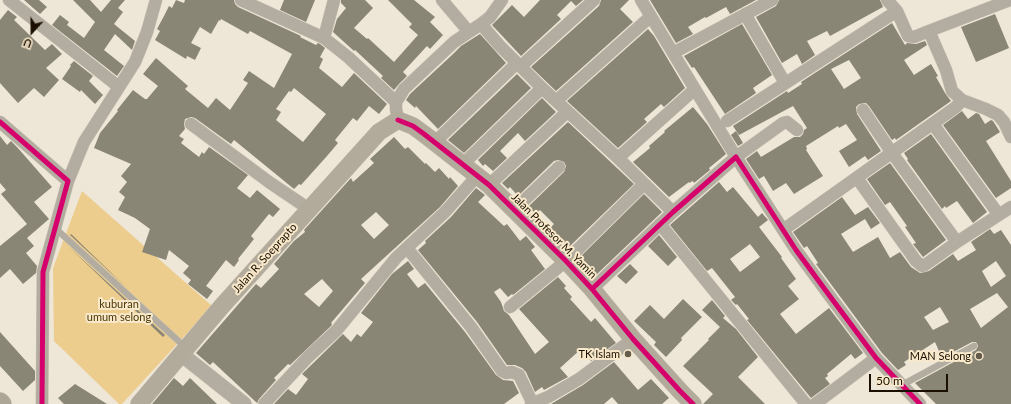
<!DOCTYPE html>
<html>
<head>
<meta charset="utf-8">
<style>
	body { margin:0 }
	#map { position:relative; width:1011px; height:404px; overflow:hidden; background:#eee6d6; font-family:Lato,sans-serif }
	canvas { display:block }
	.north { position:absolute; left:12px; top:12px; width:40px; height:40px; -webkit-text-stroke:3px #f9e9cb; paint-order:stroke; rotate:201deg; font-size:11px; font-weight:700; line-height:16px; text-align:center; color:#1b1000 }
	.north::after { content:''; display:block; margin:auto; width:14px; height:18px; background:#1b1000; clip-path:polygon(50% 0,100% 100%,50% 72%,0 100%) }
	.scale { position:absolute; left:869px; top:374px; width:79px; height:18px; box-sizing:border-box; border:2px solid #1b1000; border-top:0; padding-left:5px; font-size:12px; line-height:14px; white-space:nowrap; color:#1b1000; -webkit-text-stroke:3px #f9e9cb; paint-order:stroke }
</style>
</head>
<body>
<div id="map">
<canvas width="1011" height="404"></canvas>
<div class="north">U</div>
<div class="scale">50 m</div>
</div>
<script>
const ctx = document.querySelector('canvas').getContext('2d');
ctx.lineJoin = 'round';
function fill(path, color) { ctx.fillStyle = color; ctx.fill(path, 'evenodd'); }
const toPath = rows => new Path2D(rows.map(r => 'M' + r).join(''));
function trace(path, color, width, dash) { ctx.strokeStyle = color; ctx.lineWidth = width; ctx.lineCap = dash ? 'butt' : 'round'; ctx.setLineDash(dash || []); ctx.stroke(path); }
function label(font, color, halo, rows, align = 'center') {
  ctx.font = font + ' Lato,sans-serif'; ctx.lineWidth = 4; ctx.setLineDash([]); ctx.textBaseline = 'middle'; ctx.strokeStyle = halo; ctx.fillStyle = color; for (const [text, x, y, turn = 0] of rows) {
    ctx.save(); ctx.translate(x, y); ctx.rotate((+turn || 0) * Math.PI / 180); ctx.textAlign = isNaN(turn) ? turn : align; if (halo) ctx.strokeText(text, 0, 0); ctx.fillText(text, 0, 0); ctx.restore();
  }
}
fill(toPath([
	[82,191,212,306,122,404,119,404,54,341,53,268]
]), '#eccd8d');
fill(toPath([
	[24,0,39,0,47,7,40,14],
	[73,0,90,0,101,12,111,0,125,0,118,8,123,12,114,24,135,41,132,50,115,34,104,50,124,66,117,76,52,25,60,15,69,22,67,25,84,38,95,22],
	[176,0,184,3,185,0,234,0,235,4,238,7,301,36,300,37,316,45,318,43,320,44,325,48,320,57,323,59,319,68,342,87,354,73,387,104,379,114,369,106,357,121,353,118,335,140,338,143,327,156,301,185,299,184,294,189,234,140,231,144,195,118,191,117,185,119,184,124,185,129,179,136,184,139,181,143,199,157,202,152,204,154,209,147,248,175,237,188,250,198,257,190,280,209,273,217,269,214,251,236,254,239,238,259,239,260,234,267,226,260,206,286,213,291,207,299,188,284,191,280,183,273,189,266,169,250,166,260,142,252,150,229,135,218,118,210,125,197,119,192,127,182,121,176,131,164,94,148,100,133,118,111,117,110,133,90,145,99,147,99,158,86,143,74,156,58,188,86,185,89,208,108,216,98,230,110,248,83,243,80,249,71,274,88,292,54,250,31,248,34,221,19,220,21,219,20,211,34,200,27,191,43,201,48,195,60,187,56,186,59,155,40,160,31,157,29,164,16,169,6,172,8],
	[294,88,326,114,303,142,276,120,281,112,276,109,289,91,291,92],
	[284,0,315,0,306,22,280,10],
	[341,0,365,0,373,8,354,28,367,39,368,38,394,62,418,35,409,27,412,24,388,0,414,0,435,17,430,22,443,35,430,49,427,46,403,72,407,76,399,84,394,90,381,78,383,76,355,50,354,51,333,32,337,19,346,8,341,3],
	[540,0,583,0,576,6,571,1,557,15,561,19,521,56,492,25,512,5,524,17],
	[601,0,629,0,620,9,633,22,556,91,531,67,599,6],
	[650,0,756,0,730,14,726,7,706,18,705,17,688,27,693,34,676,43],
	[779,0,880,0,883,7,830,36,827,31,807,41,815,55,802,64,797,54,782,63,756,17,776,6],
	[8,10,17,17,14,20,45,50,52,44,62,54,46,68,59,80,44,97,34,88,18,103,0,83,0,20],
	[995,14,1009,48,976,62,961,27],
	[892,23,905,45,907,43,916,44,925,41,927,45,904,60,914,75,931,64,938,76,936,77,945,93,951,101,896,140,895,138,892,140,869,106,866,103,859,104,856,107,857,114,881,151,868,160,865,156,849,167,839,151,857,140,846,124,839,128,838,126,806,146,807,149,806,150,823,176,794,194,786,183,773,191,764,176,759,179,746,159,757,151,761,157,794,137,800,137,803,134,804,130,807,128,793,106,739,135,733,126,787,91,788,93,802,84,801,82],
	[849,60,861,78,844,89,831,69],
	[742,24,772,75,753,88,756,93,725,114,694,67,692,68,684,56],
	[648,29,654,36,685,88,664,107,661,104,644,119,647,122,618,148,567,101],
	[480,34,506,63,438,129,416,106,415,108,406,100,410,94,452,55,461,46],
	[74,61,93,76,89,81,103,95,95,104,81,90,80,92,62,79,71,66,70,65],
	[517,74,531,88,464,153,448,140],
	[542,98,556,112,525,141,518,133,500,151,507,158,493,171,485,164,483,166,478,160],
	[693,107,707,124,726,154,709,168,710,170,694,183,693,181,689,183,689,182,669,197,633,162,650,148,649,146,665,132,664,131],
	[962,111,968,119,976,113,979,114,985,124,991,120,993,121,1000,132,986,141,1011,181,1011,188,996,198,943,125],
	[568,122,634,184,569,247,548,230,554,224,540,210,536,214,528,207,564,172,566,166,564,162,558,160,554,161,518,196,510,187,508,189,502,183],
	[736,131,743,143,738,146,731,135],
	[931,134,987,212,973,223,957,201,946,208,945,206,942,209,907,160,908,159,904,153],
	[0,136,7,145,11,141,17,147,52,187,34,202,49,219,27,238,34,246,26,253,37,266,36,273,23,284,10,269,0,278,0,246,27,224,1,194,6,190,0,183],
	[394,137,405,149,408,147,425,164,426,163,435,172,439,168,449,179,450,177,458,186,440,207,361,279,365,283,331,323,332,324,331,326,290,365,288,364,274,378,276,380,259,399,257,403,213,362,210,365,196,353,256,284,261,288,279,269,274,264,294,241,305,232,304,230,351,178,353,182,374,163,370,159],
	[376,212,389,225,374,239,361,225],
	[322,279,333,291,319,307,304,294],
	[890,163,946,240,923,257,913,244,916,243,905,227,907,226,890,202,885,205,867,179],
	[719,182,727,192,733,187,758,217,762,213,768,220,759,227,782,257,781,258,796,279,788,286,799,299,780,314,796,334,829,308,863,353,855,359,851,354,827,374,828,376,825,378,830,384,811,398,747,320,749,319,737,304,736,305,731,300,735,297,712,268,707,271,670,225],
	[750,244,760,257,740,272,730,259],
	[476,188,485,195,478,202,504,226,507,224,520,241,526,236,535,247,531,250,545,269,513,295,512,294,508,297,500,288,494,292,501,302,504,311,509,315,535,354,549,342,519,309,558,277,566,286,564,288,572,297,570,299,591,322,595,318,616,343,591,361,581,349,560,368,568,377,544,390,542,387,535,392,526,372,522,368,515,365,507,365,477,322,418,250,426,243,425,241,451,217],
	[644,194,662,212,596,275,578,259],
	[842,197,855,215,868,207,880,223,871,229,865,219,841,234,853,252,878,237,890,258,900,252,911,267,920,273,929,271,953,254,958,261,976,250,971,242,990,229,994,234,1001,230,1011,245,1011,404,936,404,915,383,976,350,978,346,976,342,972,342,942,358,935,342,904,362,906,365,898,370,882,353,816,264,818,263,807,246,804,248,793,232],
	[996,261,1006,276,991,287,982,271],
	[997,293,1008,307,981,328,970,309],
	[940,307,949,322,933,330,924,317],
	[71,234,127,288,70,235],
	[659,235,677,257,668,266,648,246],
	[68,246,165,335,163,337],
	[408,261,414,269,407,274,418,288,425,283,465,332,496,375,503,380,513,381,519,393,504,404,274,404,288,389,296,395,308,379,302,374,343,334,351,342,357,334,361,337,373,322,361,313,392,274],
	[630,264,638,272,626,284,617,276],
	[683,299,702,317,681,338,682,340,666,357,654,345,656,342,634,321,650,305,664,319],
	[712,300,725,316,723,318,736,329,758,357,738,377,765,404,703,404,713,394,683,366,709,340,708,339,720,327,702,310],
	[0,332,35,371,35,380,23,391,0,366],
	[614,362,638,390,651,379,669,398,662,404,618,404,612,397,604,404,551,404,583,385],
	[174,378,183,386,190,378,217,404,152,404],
	[75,384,107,404,64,404,58,398]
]), '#8a8676');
const service = toPath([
	[55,228,185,347],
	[902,385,974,346]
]);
const minor = toPath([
	[9,0,119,87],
	[241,0,324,38,348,57,396,102],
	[442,0,469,32],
	[641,0,736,157,783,123,787,122,797,130],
	[887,0,897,11,908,36,914,37,929,31,946,70,952,91,962,100,986,109,998,115,1004,122,1011,137],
	[745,14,785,83],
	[481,24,499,45,542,88,618,158,673,212],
	[929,31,1010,0],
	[324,38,334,0],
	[673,53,772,0],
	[521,66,594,0],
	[556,101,650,17],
	[863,110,892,153,957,242],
	[398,120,396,109,396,102,404,89,454,42,481,24,490,17,502,0],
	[727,121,897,11],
	[0,122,68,181,43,272,42,404],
	[191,124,269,182,309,209],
	[933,124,999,215],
	[435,142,517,63],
	[618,158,695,89],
	[463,164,542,88],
	[857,178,916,261,922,266,925,265,957,242,1011,207],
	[68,181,84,142,135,62,147,32,156,0],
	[489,185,567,112],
	[514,210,559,167],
	[660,224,806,404],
	[783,230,956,107,962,100],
	[407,248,471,327,502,371,506,373,512,372,519,375,533,404],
	[592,289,673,212,736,157,796,250,829,295,876,358,920,404],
	[510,307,566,261,644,184],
	[264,404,308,357,336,331,396,258,445,212,477,176],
	[531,404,548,397,579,379,633,339],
	[815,404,876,358]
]);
const tertiary = toPath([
	[181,354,244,404]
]);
const secondary = toPath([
	[139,404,222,306,379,132,398,120,413,126,424,134,489,185,566,261,592,289,633,339,680,391,693,404]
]);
const primary = toPath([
	[0,402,2,404]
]);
trace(service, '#cbc3b5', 7);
trace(minor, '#cbc3b5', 13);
trace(tertiary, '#cbc3b5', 16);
trace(secondary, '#cbc3b5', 18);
trace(primary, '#cbc3b5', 20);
trace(service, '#b2ada0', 6);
trace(minor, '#b2ada0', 12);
trace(tertiary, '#b2ada0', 15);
trace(secondary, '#b2ab9c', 17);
trace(primary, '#ada595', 19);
trace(toPath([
	[398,120,413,126,424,134,489,185,566,261,592,289,633,339,680,391,693,404],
	[0,122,68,181,43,272,42,404],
	[592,289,673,212,736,157,796,250,829,295,876,358,920,404]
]), '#d6006c', 5);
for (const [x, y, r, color] of [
	[628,354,4,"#655b4b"],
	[979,356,4,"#655b4b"]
]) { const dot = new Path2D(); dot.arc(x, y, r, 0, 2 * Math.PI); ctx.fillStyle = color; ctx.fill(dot); trace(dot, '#f9e9cb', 1.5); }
label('11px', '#1b1000', '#f9e9cb', [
	["Jalan Profesor M. Yamin",554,236,45],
	["Jalan R. Soeprapto",265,258,-48]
]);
label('11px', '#4a3605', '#f9e9cb', [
	["kuburan",119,304],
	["umum selong",119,317]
]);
label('11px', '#1b1000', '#f9e9cb', [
	["TK Islam",620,354],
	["MAN Selong",971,356]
], 'right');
</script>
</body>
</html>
